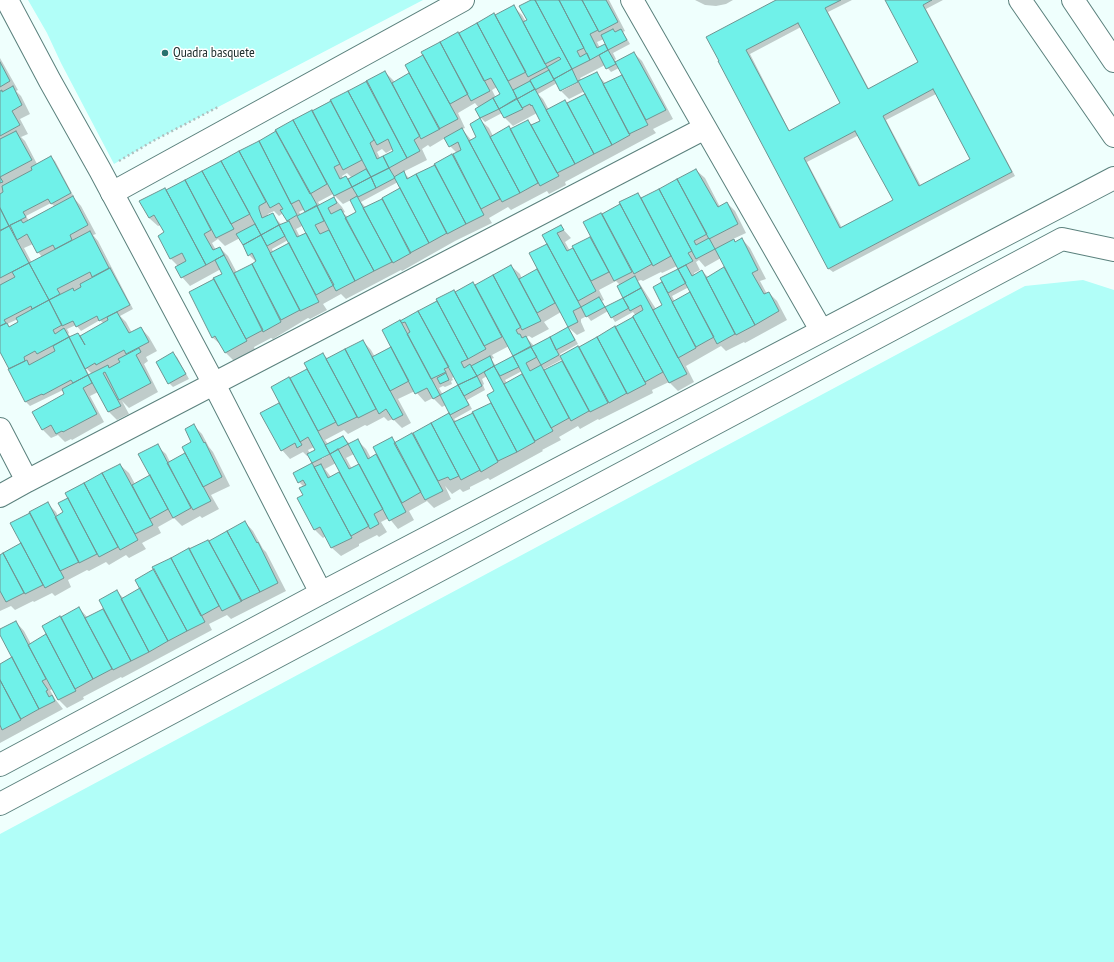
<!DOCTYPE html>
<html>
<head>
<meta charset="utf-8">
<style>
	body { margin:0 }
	canvas { display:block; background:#effffd }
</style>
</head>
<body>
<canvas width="1114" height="962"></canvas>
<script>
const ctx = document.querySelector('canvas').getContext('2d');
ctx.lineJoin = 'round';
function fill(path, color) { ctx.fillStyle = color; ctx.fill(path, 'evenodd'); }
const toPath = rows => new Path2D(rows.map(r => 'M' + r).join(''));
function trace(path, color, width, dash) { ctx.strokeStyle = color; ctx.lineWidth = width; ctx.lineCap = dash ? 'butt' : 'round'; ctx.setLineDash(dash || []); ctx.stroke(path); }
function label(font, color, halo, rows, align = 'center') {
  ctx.font = font + ' "PT Sans Narrow",sans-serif'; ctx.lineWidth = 3; ctx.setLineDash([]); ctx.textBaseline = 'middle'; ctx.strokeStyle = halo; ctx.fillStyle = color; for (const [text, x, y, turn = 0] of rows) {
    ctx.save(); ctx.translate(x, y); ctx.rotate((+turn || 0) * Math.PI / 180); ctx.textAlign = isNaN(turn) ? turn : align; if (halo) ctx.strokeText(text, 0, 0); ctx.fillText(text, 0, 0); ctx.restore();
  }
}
fill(toPath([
	[28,0,423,0,153,141,114,164,61,63,47,33],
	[1083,280,1114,290,1114,962,0,962,0,834,1025,286]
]), '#b1fef8');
fill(toPath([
	[533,0,609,0,625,31,623,32,630,44,613,53,616,59,615,60,616,62,634,53,642,61,673,119,653,129,656,133,565,182,566,185,549,194,547,191,511,210,508,207,489,218,492,223,455,241,402,271,401,270,346,299,341,294,323,304,327,310,310,319,308,318,273,339,271,338,254,347,255,350,234,361,226,353,221,345,212,337,223,274,221,269,190,286,182,277,178,266,170,258,165,233,161,225,158,226,149,218,141,201,167,191,203,172,277,132,276,130,385,72,395,82,411,73,424,56,423,52,494,14,496,16,513,6,522,15,526,22,528,20],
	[604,39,606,44,600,48,597,42],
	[605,65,611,72,619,68,623,75,606,84,596,73,562,91,562,89,581,80,580,78],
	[557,83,561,91,569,99,585,91,586,94,567,104,549,110,543,99,538,94],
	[497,87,501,95,496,98,492,90],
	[475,103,479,108,477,109,481,118,485,122,502,113,505,118,513,126,537,113,541,121,533,126,528,121,510,130,493,136,489,128,480,120,478,138,472,141,462,129,465,128,458,113],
	[445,138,450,146,457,153,410,179,403,172,427,160,422,149,428,145,430,147],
	[382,149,386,153,393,149,395,151,380,158,377,152],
	[347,173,352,178,349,180,346,177,343,179,342,176],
	[398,182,401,188,366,208,361,202],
	[333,194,343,204,351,200,357,212,348,217,343,213,345,212,342,207,334,198,320,205,318,202],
	[305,209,307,212,301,215,299,212],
	[274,211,279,216,283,213,288,222,282,225,272,215,267,217,268,214],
	[304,225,308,233,300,237,296,229],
	[240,238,249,255,256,262,237,273,228,256,220,248,216,250,212,243,218,239,225,246],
	[288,240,290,243,273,252,272,249],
	[695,0,733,0,726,4,716,6,705,5],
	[778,0,852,0,828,12,869,89,920,63,886,0,943,0,926,9,1015,176,833,272,829,269,719,62],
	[801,27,842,104,790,132,750,54],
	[936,94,971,160,921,186,886,120],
	[859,135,894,200,842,228,807,162],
	[0,58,18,90,16,91,21,96,30,114,20,119,28,134,21,137,25,141,37,164,51,157,55,161,74,197,73,197,81,206,96,234,93,235,98,241,133,309,120,316,126,322,132,333,141,328,149,337,157,351,146,357,148,361,144,364,158,392,129,408,122,401,129,414,117,420,109,412,98,392,90,396,104,422,72,440,71,439,65,442,58,435,51,438,43,430,66,394,63,390,30,406,26,402,0,350],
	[51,203,55,207,29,221,26,216],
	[33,244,38,252,42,257,32,263,24,248],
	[18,319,20,323,10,328,8,326,7,324],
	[100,320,104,324,81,336,78,334,71,337,68,334,69,333,67,329,76,325,81,331],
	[86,369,87,369,92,374,89,375],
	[696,170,705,178,720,207,727,203,735,211,746,233,733,239,736,242,742,239,750,248,766,279,760,281,767,294,769,293,777,301,787,320,745,343,744,342,726,351,721,346,686,366,694,382,678,391,669,382,652,390,653,393,599,420,598,419,580,429,578,426,559,437,561,440,542,450,543,451,490,480,488,478,470,487,470,489,463,492,460,489,452,494,445,486,451,499,434,508,427,501,409,511,414,520,398,529,389,518,381,522,387,532,379,537,377,535,359,544,359,546,341,556,332,548,326,536,323,538,315,530,304,495,304,487,299,482,295,473,313,464,308,455,307,456,303,452,290,459,282,450,261,414,281,403,272,387,309,369,323,354,328,359,363,341,371,350,375,357,392,348,383,330,473,283,476,286,511,266,520,274,522,279,538,269,548,244,561,227,571,238,565,242,570,251,574,248,574,247,592,237,584,223,621,204,638,194,643,199],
	[721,258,726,268,708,277,702,271,695,275,694,273,700,270,696,262,699,260,705,267],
	[677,266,681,273,665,287,662,284,663,305,656,309,638,281,641,280,643,281,661,272,662,273],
	[616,281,620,285,625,298,606,308,602,301,604,300,599,290],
	[689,287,692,293,675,302,672,296],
	[608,311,615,322,633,312,636,316,561,357,560,354,578,344,569,328,577,335,585,331,581,322,581,319,587,316,591,321],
	[561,312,569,327,534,346,526,337,529,336,532,338,549,329,544,322],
	[509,346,516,360,496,366,491,359,494,358,492,355],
	[563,359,564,361,546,371,544,369],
	[522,371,524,374,507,383,505,380],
	[455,376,460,386,443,395,439,388,443,386,445,387,452,384,451,381,453,380,452,378],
	[487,376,495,391,492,403,457,422,454,419,472,409,467,400,485,390,483,385,484,384,482,379],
	[415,391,425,402,433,398,442,407,446,405,452,417,449,414,396,443,391,438,378,455,371,458,366,449,357,440,350,444,343,437,328,444,325,440,344,430,348,434,365,425,367,426,384,417,388,421,393,419,402,428,411,423,398,399],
	[314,447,316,451,310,454,308,450],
	[334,452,322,459,322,457],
	[354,454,360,464,352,469,346,458],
	[336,463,340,472,331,477,325,469],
	[173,354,177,357,189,379,173,387,169,383],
	[194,426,202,434,209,447,213,452,230,486,211,495,219,509,202,518,200,516,182,526,174,518,158,527,161,533,142,543,146,549,129,558,126,555,109,565,106,562,89,571,87,570,68,580,71,587,55,596,52,593,34,602,33,601,15,610,11,606,0,611,0,556,23,543,12,523,47,503,56,512,58,516,64,513,69,498,67,493,120,465,129,473,135,484,151,476,157,446,166,454,170,462,187,453,193,443],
	[245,522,253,531,263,549,266,552,286,591,231,619,227,615,209,624,212,630,122,678,121,677,83,697,84,699,67,708,58,699,53,689,50,690,55,699,63,709,0,743,0,665,13,658,0,633,0,630,16,622,24,631,31,644,48,635,43,627,79,608,88,618,105,609,117,591,124,599,141,589,208,541,209,542],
	[83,617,85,617,88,622,87,623]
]), '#0003');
const building = toPath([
	[531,0,535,0,572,69,554,79,547,67,561,59,559,57,545,64,523,22,527,20,519,6,531,0],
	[535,0,559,0,584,48,577,51,580,57,587,53,590,60,572,69,535,0],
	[559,0,582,0,598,30,590,34,597,48,605,44,608,50,590,60,559,0],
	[582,0,606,0,618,22,599,32,582,0],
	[776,0,841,0,825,8,868,89,918,62,885,0,932,0,923,5,1012,172,828,269,718,61,719,61,706,37,776,0],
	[798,23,840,103,789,131,746,50,798,23],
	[933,89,970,159,919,186,883,116,933,89],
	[855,131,893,200,840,228,804,158,855,131],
	[514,5,547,67,528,77,495,15,514,5],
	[494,13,526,72,508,81,477,23,494,13],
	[477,23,517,98,499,109,493,98,500,94,491,78,484,81,459,33,477,23],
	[613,29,615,32,621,29,627,40,608,50,601,35,613,29],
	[458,32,490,91,471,101,440,42,458,32],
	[440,42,468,94,450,104,421,52,440,42],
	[608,50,616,64,606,69,599,55,608,50],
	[634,52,666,110,646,120,615,62,634,52],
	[423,55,458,119,439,129,405,65,423,55],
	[0,62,10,81,0,87,0,62],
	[572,69,578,82,560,91,554,79,572,69],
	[549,70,554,80,535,90,530,80,549,70],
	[385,71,420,136,414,140,420,151,407,158,366,81,385,71],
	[597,72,630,135,612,145,578,81,597,72],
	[409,73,440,129,421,139,392,83,409,73],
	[622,75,648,125,629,134,603,84,622,75],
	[367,81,407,158,389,168,383,156,393,151,388,139,377,145,348,91,367,81],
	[530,81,535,89,517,99,513,90,530,81],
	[13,86,22,105,12,111,20,125,0,136,0,91,2,90,2,92,13,86],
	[535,89,575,164,557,173,531,125,540,121,532,105,531,106,530,104,522,108,517,99,535,89],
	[348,91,374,140,370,143,377,159,383,156,389,168,371,177,330,100,348,91],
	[585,94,612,145,594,154,567,103,585,94],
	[493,98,499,109,480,118,475,109,493,98],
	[517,99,523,109,504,118,499,109,517,99],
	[565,100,594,154,575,164,546,110,565,100],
	[331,101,362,160,343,170,312,111,331,101],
	[312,110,340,164,334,167,340,179,346,176,352,187,334,196,293,120,312,110],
	[480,118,520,193,502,202,469,141,476,137,470,124,480,118],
	[293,120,327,184,310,194,275,130,293,120],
	[528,120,559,176,540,186,510,129,528,120],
	[509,126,538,183,520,193,490,137,509,126],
	[462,128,500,199,481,209,453,154,461,150,458,142,449,147,444,138,462,128],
	[16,131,32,160,0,177,3,182,0,183,0,139,16,131],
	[276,131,317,205,305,212,299,200,291,204,259,141,276,131],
	[259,141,297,215,287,221,280,210,283,209,279,203,270,208,239,151,259,141],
	[239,151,266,202,259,206,259,209,262,218,273,213,279,225,261,235,221,161,239,151],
	[452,154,484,215,466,224,434,164,452,154],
	[51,156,71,193,51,204,48,199,23,212,26,217,9,226,0,208,0,194,3,192,2,186,32,170,31,167,51,156],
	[221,161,250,214,231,224,202,171,221,161],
	[435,165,466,224,447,234,416,174,435,165],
	[389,168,395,178,376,188,371,177,389,168],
	[366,169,371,177,352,187,348,179,366,169],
	[696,169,718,207,727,202,738,224,709,239,677,179,696,169],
	[202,171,234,229,216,238,185,180,202,171],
	[404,171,407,179,416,174,447,233,429,243,394,177,404,171],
	[371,177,376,188,358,197,352,187,371,177],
	[677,179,707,234,694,241,696,245,709,238,715,249,696,259,659,189,677,179],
	[185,180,211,230,204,234,213,250,220,247,224,255,206,265,166,190,185,180],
	[165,188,206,265,181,278,175,267,186,261,182,253,170,259,158,236,164,232,154,215,149,218,139,201,165,188],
	[400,188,429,243,410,253,382,198,400,188],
	[659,189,692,251,688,253,693,261,678,269,641,198,659,189],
	[638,193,671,256,653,266,619,202,638,193],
	[73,196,88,225,70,235,72,240,55,249,53,245,37,253,27,234,17,240,10,225,21,220,23,223,73,196],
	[357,196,392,262,374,271,345,218,356,212,350,200,357,196],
	[334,197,337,203,328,208,331,214,341,209,374,271,355,281,317,206,334,197],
	[382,199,411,253,393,263,363,208,382,199],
	[620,204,652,264,634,274,602,214,620,204],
	[317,206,324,221,315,225,320,234,329,230,355,281,336,291,297,216,317,206],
	[0,208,9,226,1,230,0,230,0,208],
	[601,213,632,272,614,281,583,222,601,213],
	[289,221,297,237,306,233,334,285,316,295,279,225,289,221],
	[255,224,261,235,243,245,236,234,255,224],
	[279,225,285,236,267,246,261,235,279,225],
	[561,225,564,230,557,233,567,251,573,248,596,291,578,301,542,235,561,225],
	[9,226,29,263,0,278,0,231,9,226],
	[90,231,109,268,92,277,90,272,57,289,60,294,49,300,29,263,90,231],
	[261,235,300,310,281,320,252,264,256,261,252,253,248,256,243,245,261,235],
	[590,237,609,272,591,281,572,246,590,237],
	[742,238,758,270,752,273,764,294,769,292,779,311,755,325,715,249,734,239,735,242,742,238],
	[289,243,319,302,300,311,270,253,289,243],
	[547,244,581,307,573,311,578,322,568,327,529,253,547,244],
	[224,255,263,330,246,339,213,278,222,274,215,260,224,255],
	[29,263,49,300,32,309,31,306,4,320,6,323,0,326,0,285,15,277,12,272,29,263],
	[252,264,281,322,263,332,234,273,252,264],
	[511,265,541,321,522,330,493,275,511,265],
	[686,265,692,276,702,270,735,334,717,344,678,269,686,265],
	[724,267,755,325,736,335,706,278,724,267],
	[110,268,130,305,99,321,97,316,76,327,73,321,62,326,49,300,73,288,74,291,81,287,80,284,110,268],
	[537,269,555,303,537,313,519,279,537,269],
	[678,269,686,283,668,293,660,278,678,269],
	[493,275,521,327,516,330,518,334,520,334,522,338,526,336,531,346,513,356,475,285,493,275],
	[635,276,641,288,623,298,617,286,635,276],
	[214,279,247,341,225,353,215,336,212,338,189,292,214,279],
	[473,282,502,337,484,346,455,292,473,282],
	[662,282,696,348,678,358,653,310,662,305,653,287,662,282],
	[641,288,687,374,669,383,633,317,633,316,643,310,641,305,630,311,623,298,641,288],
	[454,290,486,349,468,359,436,299,454,290],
	[690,292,714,337,696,347,672,302,690,292],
	[599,297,605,307,586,317,581,307,599,297],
	[623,298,629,308,611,318,605,307,623,298],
	[49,300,62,325,53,330,55,334,64,328,69,337,37,354,35,351,24,357,25,361,9,369,0,352,0,326,7,323,9,327,18,322,16,318,49,300],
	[437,301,468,359,461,362,464,368,470,364,477,376,458,385,418,311,437,301],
	[418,311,449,367,444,369,446,372,431,379,407,334,410,332,405,322,402,323,400,321,418,311],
	[117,312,129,333,141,327,149,342,126,354,124,350,96,365,95,363,85,369,69,337,78,333,85,345,80,336,108,320,107,317,117,312],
	[633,317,663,372,645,382,615,327,633,317],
	[400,320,440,395,433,399,427,388,415,394,382,330,400,320],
	[615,326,646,384,627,394,597,337,615,326],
	[568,327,575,340,556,350,550,337,568,327],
	[69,337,88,375,73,383,71,380,43,395,42,394,25,402,8,369,27,360,29,365,55,351,53,346,69,337],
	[550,337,559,355,541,365,531,347,550,337],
	[597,337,627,393,609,403,579,347,597,337],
	[363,340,403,415,393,420,386,409,379,414,345,349,363,340],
	[578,346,608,403,590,412,560,356,578,346],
	[391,347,409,381,390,391,372,357,391,347],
	[531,347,537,357,526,363,530,371,541,365,569,418,551,428,513,356,531,347],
	[139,348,141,352,136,355,151,383,119,400,105,372,103,373,121,406,108,412,88,375,108,365,109,368,120,362,118,359,139,348],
	[345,349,376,409,358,418,326,359,345,349],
	[173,352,186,374,168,384,156,362,173,352],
	[323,353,357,417,338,426,304,363,323,353],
	[490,356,494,366,477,376,471,366,490,356],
	[513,356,519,367,500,376,494,366,513,356],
	[562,361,589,411,571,421,544,370,562,361],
	[494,366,535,442,517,452,487,395,494,391,484,372,494,366],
	[307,369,336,422,318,431,290,378,307,369],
	[446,373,449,380,440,384,437,378,446,373],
	[522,374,553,431,535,441,504,384,522,374],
	[88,375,92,383,83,388,97,414,63,432,62,431,56,434,51,425,42,430,32,412,64,394,62,389,88,375],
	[477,376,482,386,464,396,458,385,477,376],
	[289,377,330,454,312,463,307,454,315,450,308,437,300,442,271,387,289,377],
	[458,385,469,405,450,415,440,395,458,385],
	[279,403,302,445,297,448,295,443,281,451,260,413,279,403],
	[491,403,517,452,498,461,472,412,491,403],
	[449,413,480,470,461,480,431,423,449,413],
	[473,413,498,462,481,472,454,422,473,413],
	[431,423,459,476,450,480,448,477,438,481,413,433,431,423],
	[194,424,204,443,205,442,222,477,203,487,182,447,191,442,185,429,194,424],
	[412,433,443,491,425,500,394,443,412,433],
	[343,436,348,444,330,454,325,445,343,436],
	[392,437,421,492,402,503,373,447,392,437],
	[358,439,368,459,376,454,406,512,389,521,348,444,358,439],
	[158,444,191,508,173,518,138,454,158,444],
	[338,449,349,469,359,464,383,509,374,514,379,524,370,529,330,454,338,449],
	[185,453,211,501,193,510,167,463,185,453],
	[312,463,352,538,331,548,320,527,314,530,297,498,303,495,299,488,306,485,303,480,298,483,293,473,312,463],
	[120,464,153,525,135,534,102,473,120,464],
	[321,464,328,478,339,472,369,526,351,536,314,467,321,464],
	[102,473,138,540,120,550,84,483,102,473],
	[150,475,168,509,150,519,132,485,150,475],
	[84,483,118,547,99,557,65,493,84,483],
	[68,498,97,554,79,563,55,517,63,512,58,503,68,498],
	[48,502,79,562,60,571,29,512,48,502],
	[30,513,64,578,45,588,10,523,30,513],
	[245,521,257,543,258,542,278,583,260,592,227,531,245,521],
	[227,531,260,592,241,601,209,541,227,531],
	[208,540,242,601,222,611,189,549,208,540],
	[21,543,43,585,25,594,3,553,21,543],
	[189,548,219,606,201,616,171,558,189,548],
	[3,553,24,593,6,602,0,591,0,555,3,553],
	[171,558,205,622,187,631,152,567,171,558],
	[154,569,187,631,168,641,135,580,154,569],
	[140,588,168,641,149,652,121,599,140,588],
	[117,590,149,652,131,661,99,600,117,590],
	[79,607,112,669,93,679,61,617,79,607],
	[103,609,131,661,113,670,85,618,103,609],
	[60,616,93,679,75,689,42,626,60,616],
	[16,621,46,679,42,681,48,690,46,691,49,697,52,695,55,701,39,709,0,635,0,629,16,621],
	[46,634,76,691,58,700,28,645,46,634],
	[12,657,39,709,21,719,0,680,0,664,12,657],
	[0,680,21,720,2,730,0,725,0,680]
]);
fill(building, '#70f1e9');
trace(building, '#6f9592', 1);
const minor = toPath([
	[632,0,821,330],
	[1020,0,1114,136],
	[1073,0,1114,61],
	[112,193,463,0],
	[0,429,27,481],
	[0,496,27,481,705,128],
	[0,804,1062,239,1114,250]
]);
const tertiary = toPath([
	[7,0,50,81,100,170,214,384,321,593],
	[0,765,321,593,1114,178]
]);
trace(minor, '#5b817d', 24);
trace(tertiary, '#5b817d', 24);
trace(toPath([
	[119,161,153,141,218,107]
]), '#afbfbe', 2.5, [2, 3]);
trace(minor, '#fff', 22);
trace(tertiary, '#fff', 22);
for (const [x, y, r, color] of [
	[165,53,4,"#29726e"]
]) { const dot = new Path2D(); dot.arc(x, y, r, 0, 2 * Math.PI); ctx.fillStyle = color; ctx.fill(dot); trace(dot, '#fff', 1.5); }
label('14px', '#20302f', '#fff', [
	["Quadra basquete",173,53]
], 'left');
</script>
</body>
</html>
